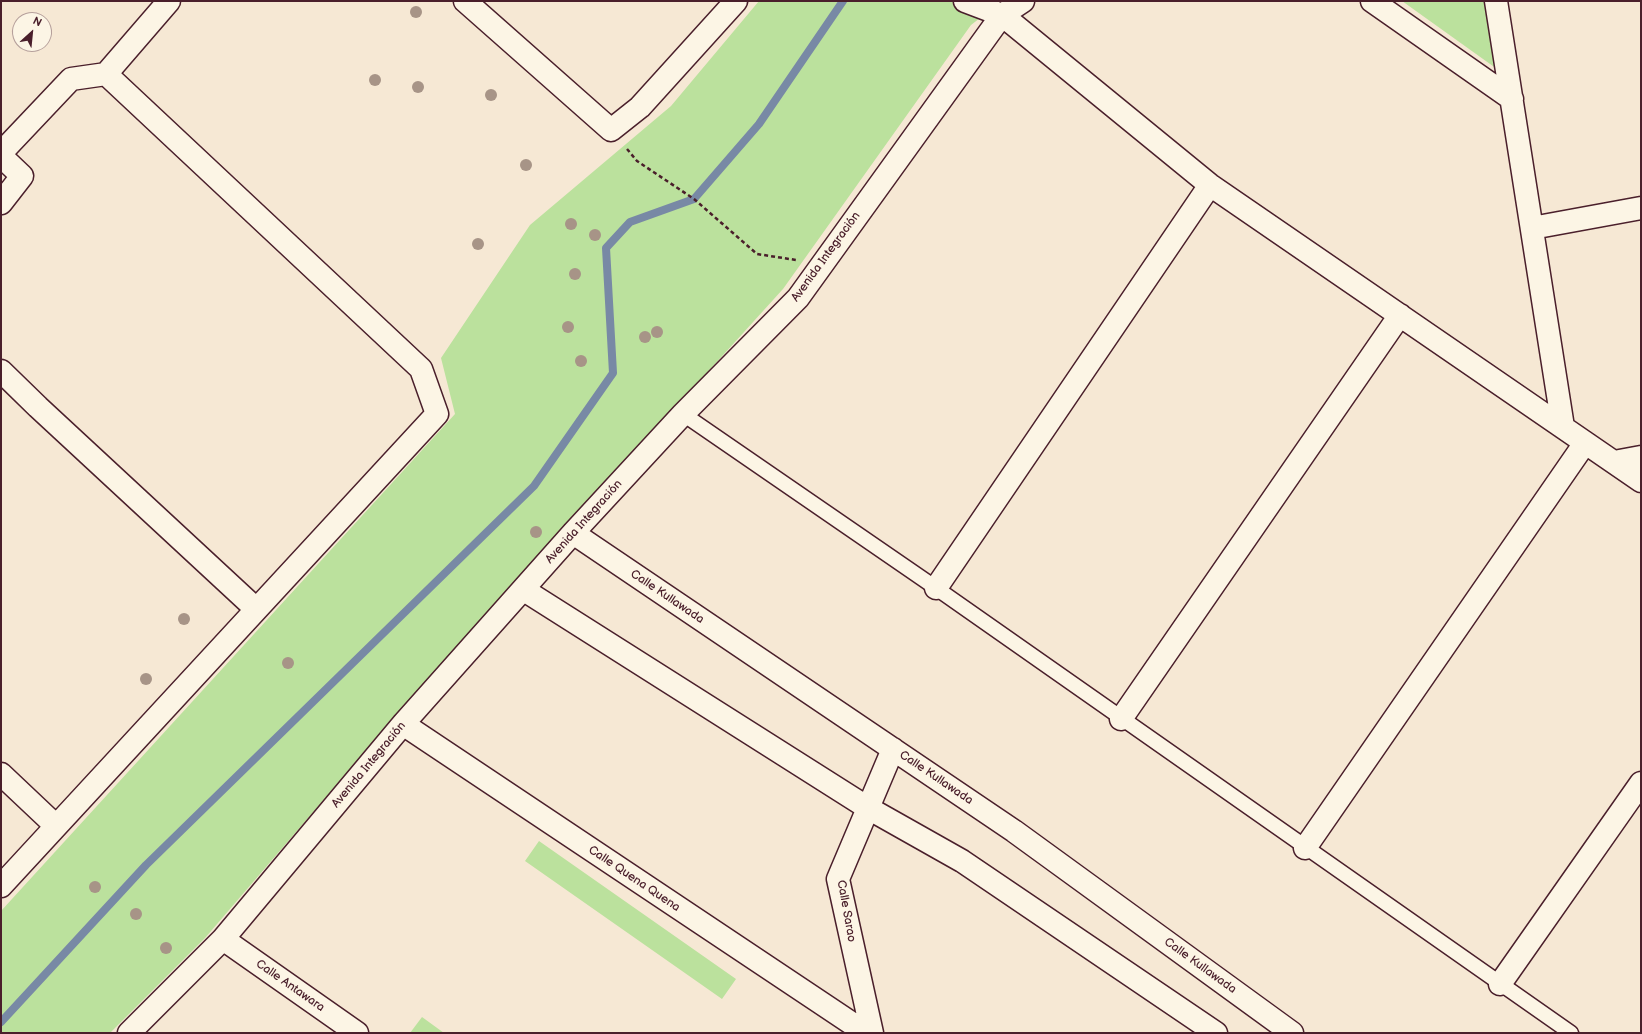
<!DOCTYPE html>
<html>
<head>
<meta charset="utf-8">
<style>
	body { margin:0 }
	#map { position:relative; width:1642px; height:1034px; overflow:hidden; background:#f6e8d4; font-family:"Balsamiq Sans",sans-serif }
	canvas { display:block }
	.frame { position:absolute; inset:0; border:2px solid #4a1f2b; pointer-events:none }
	.north { position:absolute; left:12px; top:12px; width:40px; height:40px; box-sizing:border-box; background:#fcf5e5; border:1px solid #b59f9b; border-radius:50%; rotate:27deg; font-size:11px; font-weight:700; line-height:16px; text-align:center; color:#4a1f2b }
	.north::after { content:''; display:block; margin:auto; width:14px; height:18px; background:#4a1f2b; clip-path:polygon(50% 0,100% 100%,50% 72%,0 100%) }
</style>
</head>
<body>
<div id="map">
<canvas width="1642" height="1034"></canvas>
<div class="frame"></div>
<div class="north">N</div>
</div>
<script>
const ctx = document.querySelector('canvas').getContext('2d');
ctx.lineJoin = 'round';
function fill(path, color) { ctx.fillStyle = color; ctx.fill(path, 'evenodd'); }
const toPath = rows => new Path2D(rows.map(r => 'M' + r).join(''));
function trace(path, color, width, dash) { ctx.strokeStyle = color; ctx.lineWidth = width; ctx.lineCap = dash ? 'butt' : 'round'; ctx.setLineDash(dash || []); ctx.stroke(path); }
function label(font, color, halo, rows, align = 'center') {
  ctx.font = font + ' "Balsamiq Sans",sans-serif'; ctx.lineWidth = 3.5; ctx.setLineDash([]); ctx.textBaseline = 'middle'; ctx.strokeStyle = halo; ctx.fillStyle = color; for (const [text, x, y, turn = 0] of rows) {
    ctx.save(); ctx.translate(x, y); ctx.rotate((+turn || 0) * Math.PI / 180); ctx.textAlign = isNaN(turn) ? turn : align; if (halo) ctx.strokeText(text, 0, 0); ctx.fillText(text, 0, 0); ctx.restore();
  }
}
fill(toPath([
	[759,1,1002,1,971,25,783,289,394,718,205,938,110,1033,1,1033,1,911,455,414,441,358,530,225,671,106],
	[1402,1,1484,1,1497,69],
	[539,841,736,979,722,999,525,861],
	[422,1017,444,1033,410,1033]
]), '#bbe19d');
trace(toPath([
	[1,1022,146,865,534,486,613,373,606,248,630,222,694,199,759,124,843,1]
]), '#7889a5', 8);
const lane = toPath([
	[683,414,936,588,1571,1033]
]);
const street = toPath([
	[465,1,611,130,640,107,736,1],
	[965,1,1002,15,1210,185,1641,481],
	[1372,1,1512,99],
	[1496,1,1563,427],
	[1,153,71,79,106,74,169,1],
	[1,156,22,176,1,203],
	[1532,228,1641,208],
	[1,371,38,407,256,609],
	[1614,462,1641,457],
	[573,533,1014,831,1292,1033],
	[936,588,1210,185],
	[524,590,868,808,962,861,1216,1033],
	[1121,719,1400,315],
	[403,724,866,1033],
	[1,774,56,826],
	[1305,848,1585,443],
	[1,886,437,414,421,369,106,74],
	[223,939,357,1033],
	[1500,984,1641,783],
	[129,1033,223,939,403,724,573,533,683,414,798,298,1002,15,1023,1],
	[872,1033,838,879,893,749]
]);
trace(lane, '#4a1f2b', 17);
trace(street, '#4a1f2b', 25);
trace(toPath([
	[627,149,637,161,694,199,757,254,796,260]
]), '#4a1f2b', 2.5, [4, 3]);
trace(lane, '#fcf5e5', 14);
trace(street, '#fcf5e5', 22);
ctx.fillStyle = '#a79487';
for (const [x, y] of [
	[416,12],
	[375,80],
	[418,87],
	[491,95],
	[526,165],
	[571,224],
	[595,235],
	[478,244],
	[575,274],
	[568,327],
	[657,332],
	[645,337],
	[581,361],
	[536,532],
	[184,619],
	[288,663],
	[146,679],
	[95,887],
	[136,914],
	[166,948]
]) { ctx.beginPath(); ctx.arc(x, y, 6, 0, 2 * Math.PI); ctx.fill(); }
label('12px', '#4a1f2b', '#fcf5e5', [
	["Avenida Integración",826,257,-54],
	["Avenida Integración",584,522,-48],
	["Calle Kullawada",667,597,34],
	["Avenida Integración",369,765,-50],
	["Calle Kullawada",936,778,34],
	["Calle Quena Quena",634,879,34],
	["Calle Sarao",846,911,80],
	["Calle Kullawada",1200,966,36],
	["Calle Antawara",290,986,35]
]);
</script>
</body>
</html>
